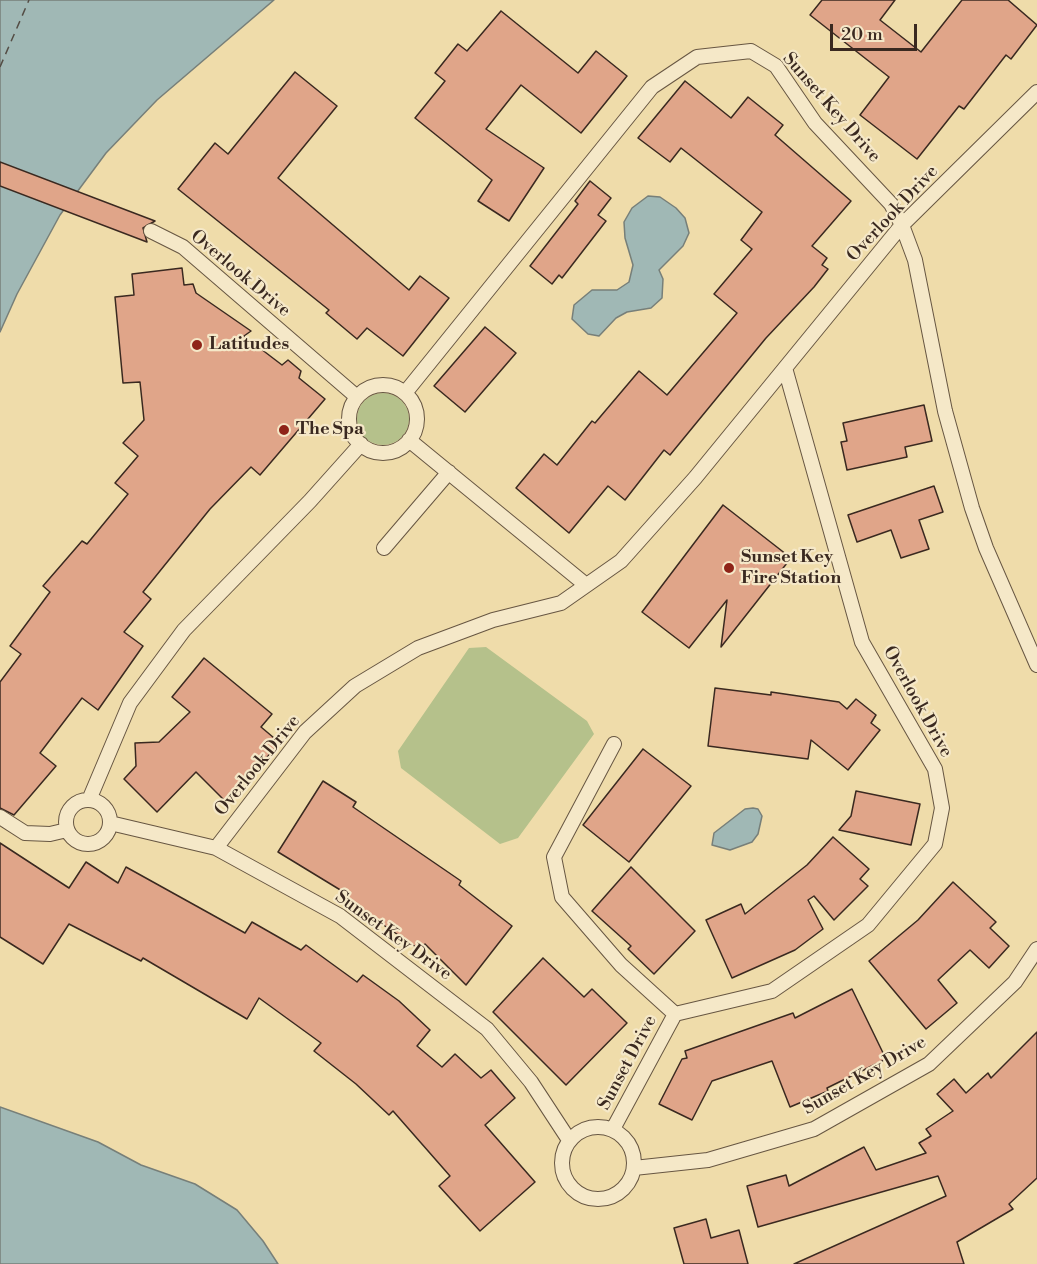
<!DOCTYPE html>
<html>
<head>
<meta charset="utf-8">
<style>
	body { margin:0 }
	#map { position:relative; width:1037px; height:1264px; overflow:hidden; background:#efdcaa; font-family:"Libre Bodoni",serif }
	canvas { display:block }
	.scale { position:absolute; left:830px; top:24px; width:87px; height:27px; box-sizing:border-box; border:3px solid #3a2920; border-top:0; padding-left:8px; font-size:18px; line-height:21px; white-space:nowrap; color:#3a2920; -webkit-text-stroke:4px #f5e8c8; paint-order:stroke }
</style>
</head>
<body>
<div id="map">
<canvas width="1037" height="1264"></canvas>
<div class="scale">20 m</div>
</div>
<script>
const ctx = document.querySelector('canvas').getContext('2d');
ctx.lineJoin = 'round';
function fill(path, color) { ctx.fillStyle = color; ctx.fill(path, 'evenodd'); }
const toPath = rows => new Path2D(rows.map(r => 'M' + r).join(''));
function trace(path, color, width, dash) { ctx.strokeStyle = color; ctx.lineWidth = width; ctx.lineCap = dash ? 'butt' : 'round'; ctx.setLineDash(dash || []); ctx.stroke(path); }
function label(font, color, halo, rows, align = 'center') {
  ctx.font = font + ' "Libre Bodoni",serif'; ctx.lineWidth = 4.5; ctx.setLineDash([]); ctx.textBaseline = 'middle'; ctx.strokeStyle = halo; ctx.fillStyle = color; for (const [text, x, y, turn = 0] of rows) {
    ctx.save(); ctx.translate(x, y); ctx.rotate((+turn || 0) * Math.PI / 180); ctx.textAlign = isNaN(turn) ? turn : align; if (halo) ctx.strokeText(text, 0, 0); ctx.fillText(text, 0, 0); ctx.restore();
  }
}
fill(toPath([
	'357 419a26 26 0 1 1 52 0a26 26 0 1 1-52 0Z',
	[486,647,587,721,594,734,518,838,500,844,401,768,398,751,469,648]
]), '#b5c18b');
const water = toPath([
	[0,0,274,0,157,100,106,153,60,215,17,294,0,332,0,0],
	[648,196,660,197,676,208,685,218,689,233,683,246,659,270,663,279,662,298,651,308,627,312,616,318,599,336,588,334,572,319,574,305,592,290,617,290,629,282,633,265,625,238,624,222,632,208,648,196],
	[753,808,758,809,762,816,758,834,752,842,730,850,712,845,714,833,745,809,753,808],
	[0,1107,98,1142,141,1165,195,1184,237,1210,263,1241,278,1264,0,1264,0,1107]
]);
fill(water, '#a0b8b5');
trace(water, '#777f79', 1.5);
trace(toPath([
	[0,67,29,0]
]), '#544d45', 1.5, [8, 6]);
const building = toPath([
	[822,0,895,0,880,20,921,52,962,0,1008,0,1037,25,1011,59,1006,55,964,109,959,106,917,159,860,115,889,77,810,15,822,0],
	[501,11,578,73,596,51,627,76,581,133,521,85,486,129,544,168,509,221,478,201,492,180,415,118,445,81,435,73,458,44,467,51,501,11],
	[295,72,337,106,278,178,409,290,420,276,449,298,403,356,367,328,357,339,326,313,329,310,178,189,215,143,228,154,295,72],
	[685,81,731,118,748,97,783,125,775,135,851,201,812,246,827,258,822,265,828,269,814,287,766,338,670,455,664,450,625,500,608,486,569,533,516,488,544,454,557,465,592,421,595,423,639,371,667,395,737,313,714,294,752,249,741,240,762,212,681,148,670,162,638,138,685,81],
	[0,162,155,221,143,228,147,242,0,186,0,162],
	[590,181,611,198,598,215,606,221,562,278,559,275,552,284,530,266,578,204,575,201,590,181],
	[182,268,184,285,193,284,196,293,251,331,244,336,282,365,288,360,301,371,299,378,325,399,260,475,251,467,210,509,143,592,151,599,124,632,143,646,98,710,82,698,40,753,56,766,14,815,0,808,0,682,21,654,10,646,50,592,43,586,82,541,87,544,128,494,115,483,138,456,123,443,144,420,140,382,123,383,115,297,134,295,132,274,182,268],
	[485,327,516,353,465,412,434,386,485,327],
	[924,405,932,441,905,447,907,457,847,470,841,442,847,441,843,423,924,405],
	[934,486,943,512,919,520,929,549,901,558,891,530,857,542,848,515,934,486],
	[723,505,791,558,721,647,727,600,689,648,642,612,723,505],
	[204,658,272,714,261,727,280,743,226,802,196,772,157,812,124,779,136,766,135,743,159,742,190,712,172,697,204,658],
	[715,688,771,695,771,692,839,702,847,709,856,699,876,715,871,723,880,730,848,770,811,740,808,759,708,746,715,688],
	[643,749,691,786,629,862,583,825,643,749],
	[323,781,356,802,353,807,461,881,459,885,512,926,466,985,425,944,419,949,339,895,342,891,278,852,323,781],
	[856,791,920,804,911,845,839,830,851,816,856,791],
	[833,837,869,869,860,879,868,886,834,920,814,896,808,900,823,929,795,950,732,978,706,920,741,904,745,914,807,865,833,837],
	[0,843,69,888,86,862,118,883,126,867,245,933,252,922,301,950,306,945,357,982,363,975,399,1001,430,1030,417,1046,442,1067,455,1054,481,1078,491,1070,515,1098,485,1125,535,1182,480,1231,439,1186,450,1176,393,1111,389,1115,356,1084,314,1051,321,1043,259,998,247,1019,143,958,141,961,69,924,43,964,0,937,0,843],
	[631,867,695,931,654,974,628,949,631,946,592,911,631,867],
	[953,882,996,922,990,928,1009,946,989,968,970,950,938,980,957,1003,926,1029,869,961,918,920,953,882],
	[543,958,584,997,592,989,627,1023,566,1085,493,1012,543,958],
	[852,989,886,1059,827,1088,828,1091,790,1107,772,1061,712,1081,692,1120,659,1104,682,1059,687,1058,685,1051,793,1013,795,1018,852,989],
	[1037,1032,1037,1178,1009,1204,1013,1209,957,1242,964,1264,794,1264,946,1196,938,1176,758,1227,747,1186,786,1175,789,1186,864,1147,876,1170,926,1153,919,1143,931,1136,926,1129,953,1111,937,1094,954,1079,966,1093,988,1073,991,1078,1037,1032],
	[706,1219,711,1238,739,1230,748,1264,684,1264,674,1228,706,1219]
]);
fill(building, '#e0a589');
trace(building, '#3a2920', 1.5);
const lane = toPath([
	[151,231,183,247,357,397],
	'349 419a34 34 0 1 1 68 0a34 34 0 1 1-68 0Z',
	[405,393,652,87,697,57,751,51,776,66,815,123,891,204,902,225,915,260,945,411,972,508,986,548,1037,665],
	[409,440,586,585],
	[384,548,449,472],
	[614,744,554,857,562,897,621,965,675,1014,772,991,868,925,935,844,942,808,935,769,862,642,785,368],
	[89,800,130,703,184,630,310,501,361,444],
	'66 822a22 22 0 1 1 44 0a22 22 0 1 1-44 0Z',
	[0,817,25,833,50,834,67,830],
	[110,823,216,848,340,916,487,1029,531,1082,569,1140],
	[216,848,305,732,355,686,418,648,493,620,561,603,621,561,695,478,902,225,1037,92],
	'562 1163a36 36 0 1 1 72 0a36 36 0 1 1-72 0Z',
	[613,1129,675,1014],
	[634,1168,708,1160,814,1129,929,1064,1015,982,1037,949]
]);
trace(lane, '#675642', 16);
trace(lane, '#f5e8c8', 14);
for (const [x, y, r, color] of [
	[197,345,6,"#8f2418"],
	[284,430,6,"#8f2418"],
	[729,568,6,"#8f2418"]
]) { const dot = new Path2D(); dot.arc(x, y, r, 0, 2 * Math.PI); ctx.fillStyle = color; ctx.fill(dot); trace(dot, '#f5e8c8', 2); }
label('18px', '#3a2920', '#f5e8c8', [
	["Sunset Key Drive",831,108,49],
	["Overlook Drive",893,214,-47],
	["Overlook Drive",240,274,40],
	["Overlook Drive",917,702,61],
	["Overlook Drive",258,766,-51],
	["Sunset Key Drive",393,936,36],
	["Sunset Drive",628,1063,-62],
	["Sunset Key Drive",865,1076,-30]
]);
label('bold 18px', '#3a2920', '#f5e8c8', [
	["Latitudes",209,345],
	["The Spa",296,430],
	["Sunset Key",741,558],
	["Fire Station",741,579]
], 'left');
</script>
</body>
</html>
